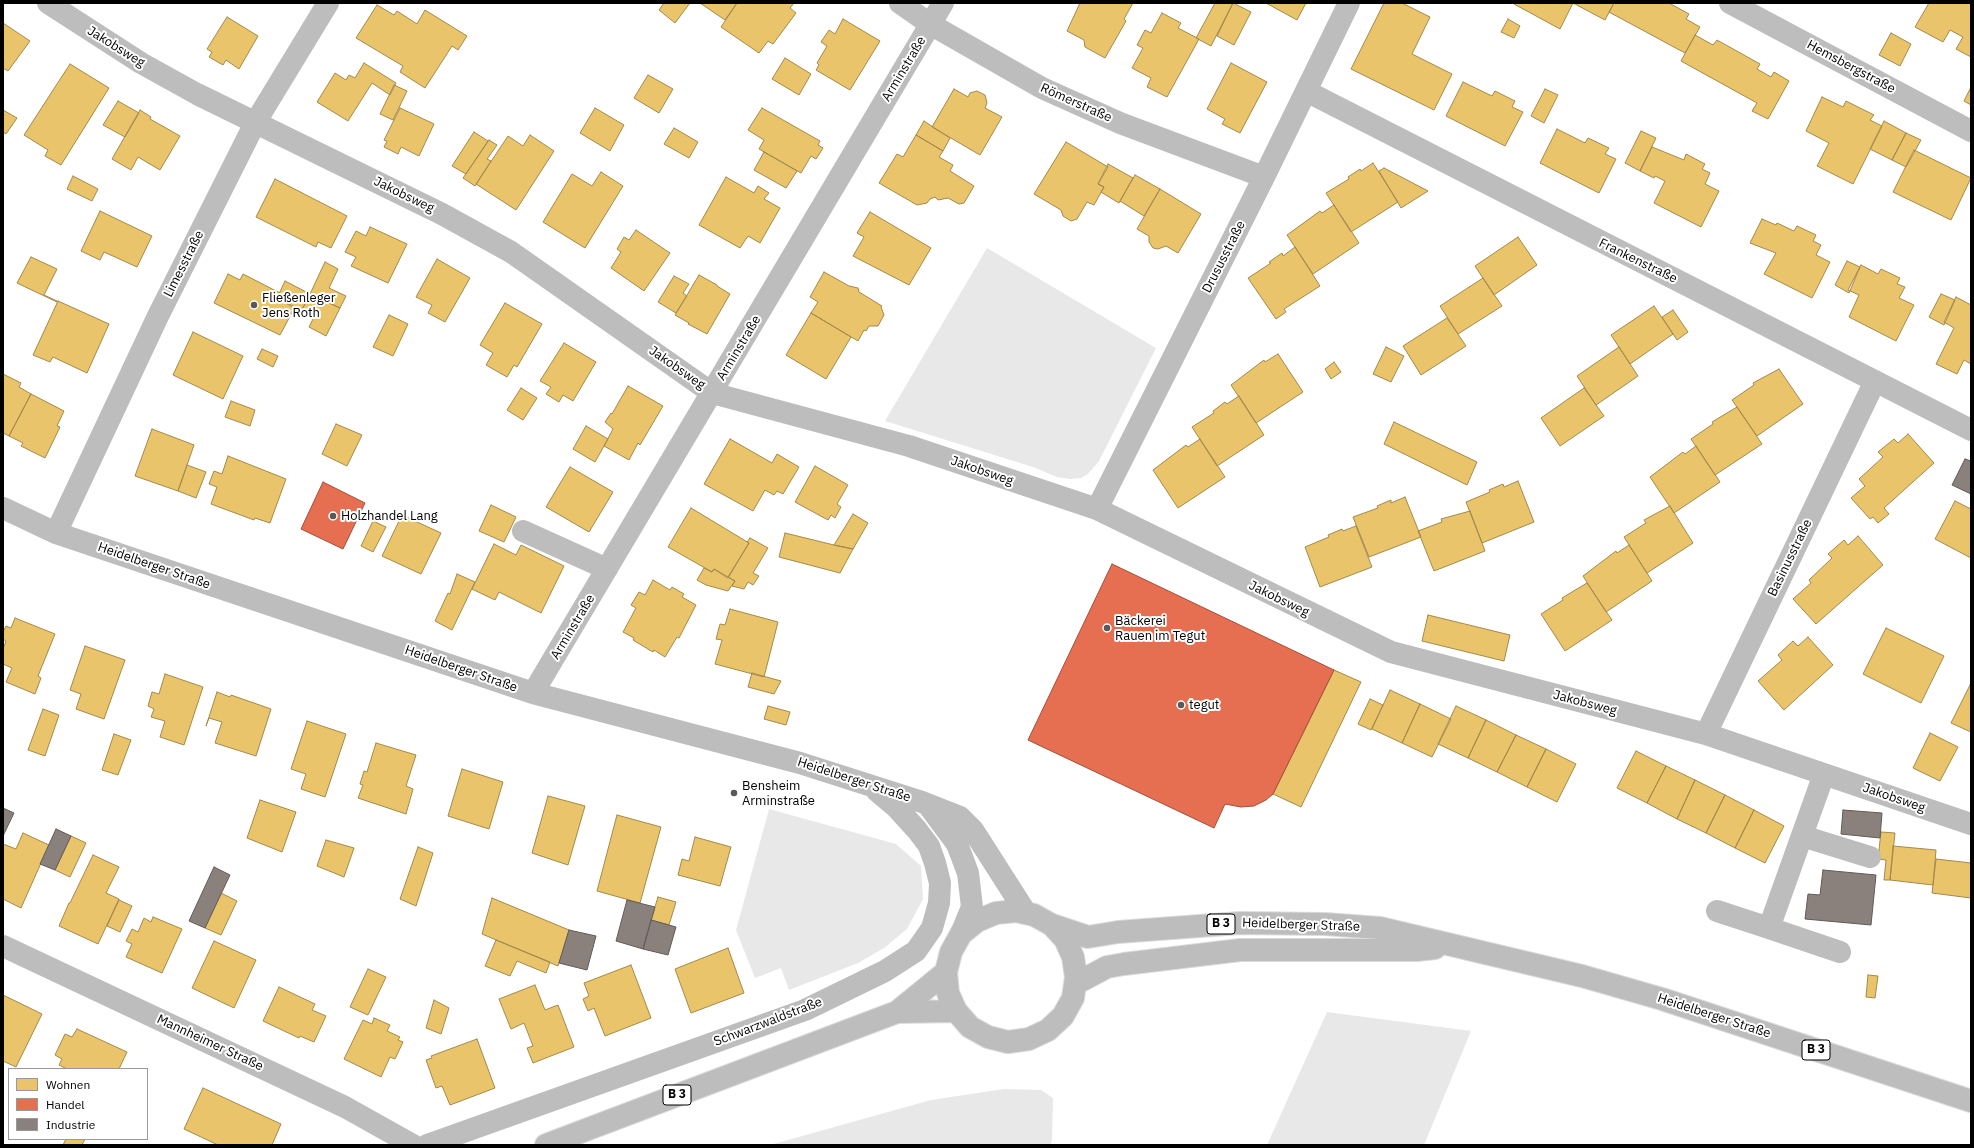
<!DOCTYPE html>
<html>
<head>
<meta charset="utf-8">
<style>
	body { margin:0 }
	#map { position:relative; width:1974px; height:1148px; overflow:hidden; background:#fff; font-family:"IBM Plex Sans",sans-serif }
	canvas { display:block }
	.frame { position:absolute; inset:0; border:4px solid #000; pointer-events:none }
	.legend { position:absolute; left:8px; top:1068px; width:140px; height:72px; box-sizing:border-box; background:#fff; border:1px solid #999; margin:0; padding:5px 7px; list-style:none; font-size:12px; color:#000 }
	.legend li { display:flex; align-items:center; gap:8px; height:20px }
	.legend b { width:20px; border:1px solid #999 }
</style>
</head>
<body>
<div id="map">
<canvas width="1974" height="1148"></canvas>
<div class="frame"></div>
<ul class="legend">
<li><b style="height:11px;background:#e9c46a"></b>Wohnen</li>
<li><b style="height:11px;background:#e76f51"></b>Handel</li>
<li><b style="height:11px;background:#8a817c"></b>Industrie</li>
</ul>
</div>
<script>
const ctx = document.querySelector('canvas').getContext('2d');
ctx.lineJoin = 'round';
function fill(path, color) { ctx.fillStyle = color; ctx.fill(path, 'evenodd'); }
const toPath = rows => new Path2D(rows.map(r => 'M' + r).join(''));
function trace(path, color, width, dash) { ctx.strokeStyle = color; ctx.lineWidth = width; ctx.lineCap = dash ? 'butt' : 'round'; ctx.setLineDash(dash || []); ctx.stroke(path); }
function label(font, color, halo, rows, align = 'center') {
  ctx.font = font + ' "IBM Plex Sans",sans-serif'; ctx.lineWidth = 4; ctx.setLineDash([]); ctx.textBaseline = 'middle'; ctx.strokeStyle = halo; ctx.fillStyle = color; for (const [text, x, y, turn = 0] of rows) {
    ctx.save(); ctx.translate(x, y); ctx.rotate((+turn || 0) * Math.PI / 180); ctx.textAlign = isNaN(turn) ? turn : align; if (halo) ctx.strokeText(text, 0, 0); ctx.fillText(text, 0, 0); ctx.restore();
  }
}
fill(toPath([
	[987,248,1156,348,1099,461,1088,474,1081,478,1070,479,1057,477,1033,467,885,421],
	[769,809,896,844,921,866,923,899,907,929,884,948,858,963,789,990,781,968,755,978,736,930],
	[1327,1012,1471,1031,1424,1145,1267,1145],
	[1004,1089,1041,1090,1053,1098,1052,1140,1050,1145,770,1145,931,1100]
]), '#e8e8e8');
const homes = toPath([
	[664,3,690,3,675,23,659,10,664,3],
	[700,3,737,3,725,20,700,3],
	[737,3,794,3,790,8,796,13,773,44,768,41,759,53,721,27,737,3],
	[1080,3,1133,3,1124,19,1126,21,1105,58,1085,47,1084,40,1067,31,1080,3],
	[1215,3,1233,3,1211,46,1196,38,1215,3],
	[1233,3,1251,12,1234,45,1217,36,1233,3],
	[1266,3,1306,3,1297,20,1266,3],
	[1384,3,1402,3,1430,17,1412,54,1452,74,1434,110,1351,69,1384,3],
	[1515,3,1614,3,1605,20,1573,3,1560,29,1514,4,1515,3],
	[1614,3,1669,3,1689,14,1686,19,1700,27,1685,53,1609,12,1614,3],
	[1929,3,1971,3,1971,57,1956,49,1963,37,1950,30,1943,42,1915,27,1929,3],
	[377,5,394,15,397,11,417,24,425,10,467,36,458,50,452,46,425,88,400,72,403,66,356,38,377,5],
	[1162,13,1181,23,1178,28,1199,39,1167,97,1147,87,1151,78,1132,68,1143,48,1137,45,1145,30,1151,33,1162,13],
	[227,17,258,36,239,69,226,60,223,65,209,57,212,52,207,49,227,17],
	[843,19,880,41,850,90,816,70,819,65,817,63,827,46,821,42,829,30,835,34,843,19],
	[1508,19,1520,26,1514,38,1501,32,1508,19],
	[3,23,30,41,8,71,3,68,3,23],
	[1891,33,1911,44,1900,66,1879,55,1891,33],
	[1695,35,1713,45,1717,40,1760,64,1757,69,1771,77,1774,72,1789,81,1768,119,1752,111,1757,103,1681,61,1695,35],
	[785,58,811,74,799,95,772,79,785,58],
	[364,63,396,83,390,95,372,83,348,121,317,102,335,73,346,80,349,75,355,78,364,63],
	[1231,63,1267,82,1240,133,1222,124,1225,119,1207,109,1231,63],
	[70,64,109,88,61,165,45,156,48,150,24,135,70,64],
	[648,75,673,89,659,113,634,98,648,75],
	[1463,82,1492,96,1495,91,1515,101,1512,107,1523,112,1505,146,1446,116,1463,82],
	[394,85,407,91,393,120,380,114,394,85],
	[1971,87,1971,105,1964,101,1971,87],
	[954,89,968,97,970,93,977,91,985,95,987,103,985,108,1002,117,980,155,932,127,954,89],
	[1545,89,1558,95,1544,123,1531,116,1545,89],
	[1822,97,1843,107,1846,101,1874,115,1870,120,1882,126,1853,184,1817,166,1829,143,1806,131,1822,97],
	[118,101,139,113,125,137,103,125,118,101],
	[400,108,434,124,419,156,401,147,398,154,384,147,387,141,384,140,400,108],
	[595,108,624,125,610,151,580,133,595,108],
	[762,108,820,141,818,145,823,148,816,159,811,156,801,173,759,149,764,140,748,130,762,108],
	[3,110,17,118,6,134,3,132,3,110],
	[140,110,151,117,150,119,180,136,160,170,138,157,131,170,112,159,140,110],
	[924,121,950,138,943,151,916,135,924,121],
	[1884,121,1906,133,1892,160,1870,149,1884,121],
	[674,128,698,142,689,158,664,144,674,128],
	[1557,129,1585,143,1588,138,1609,148,1605,154,1616,159,1599,193,1540,163,1557,129],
	[1641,131,1656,138,1640,171,1625,163,1641,131],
	[474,132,488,141,466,174,452,166,474,132],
	[1906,133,1921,140,1906,167,1892,160,1906,133],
	[530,135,554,151,516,210,476,184,508,136,523,146,530,135],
	[916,135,943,151,939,157,953,165,950,171,974,186,964,203,959,204,948,198,938,200,935,197,930,199,927,203,917,205,879,183,897,154,903,157,916,135],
	[489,140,497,145,487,159,491,161,475,186,463,178,489,140],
	[1066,142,1108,167,1098,184,1104,187,1094,205,1087,202,1077,219,1071,221,1063,216,1061,210,1034,194,1066,142],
	[1652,147,1684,160,1686,154,1705,164,1702,169,1710,173,1705,184,1719,191,1701,227,1654,203,1665,181,1655,176,1654,178,1640,171,1652,147],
	[1914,150,1971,178,1951,220,1893,192,1914,150],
	[764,152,797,171,786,188,754,170,764,152],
	[1373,163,1398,202,1351,232,1326,193,1349,179,1348,177,1360,169,1361,171,1373,163],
	[1108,164,1133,178,1119,203,1101,192,1104,187,1098,184,1108,164],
	[1384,168,1428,191,1401,208,1379,171,1384,168],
	[601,172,623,186,585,248,543,222,572,174,592,186,601,172],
	[1135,175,1160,189,1144,216,1120,201,1135,175],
	[73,176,98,189,92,201,67,189,73,176],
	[726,177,754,193,758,186,769,193,764,199,780,208,760,243,748,236,740,248,699,225,726,177],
	[275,179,347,216,331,248,318,242,316,247,256,217,275,179],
	[1160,189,1201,214,1178,253,1166,246,1158,249,1153,248,1149,242,1149,236,1137,229,1160,189],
	[1334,205,1359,243,1313,274,1287,235,1320,211,1322,213,1334,205],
	[100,211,152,236,137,267,104,252,100,260,81,251,100,211],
	[870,212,931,248,909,285,853,256,864,237,857,233,870,212],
	[1762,219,1776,225,1777,223,1794,231,1797,226,1816,235,1813,241,1821,245,1816,255,1830,262,1812,298,1764,274,1776,253,1750,243,1762,219],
	[370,227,407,244,388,283,351,266,356,257,345,252,356,231,366,236,370,227],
	[636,230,670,253,644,291,611,268,621,252,617,249,624,237,629,240,636,230],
	[1518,237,1537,265,1494,295,1475,266,1518,237],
	[1295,247,1320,286,1284,309,1286,312,1276,319,1248,278,1271,263,1269,262,1282,253,1283,256,1295,247],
	[31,257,57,269,44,295,57,301,57,302,17,283,31,257],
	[437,259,470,278,445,322,428,313,432,305,416,297,437,259],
	[1847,261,1860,267,1849,293,1835,285,1847,261],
	[325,262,338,269,329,288,346,296,340,308,310,294,325,262],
	[1861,265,1878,274,1881,269,1900,278,1897,284,1905,287,1899,298,1914,305,1896,341,1849,317,1859,295,1848,290,1861,265],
	[824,272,849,286,858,288,859,292,882,306,881,307,884,315,878,326,869,326,866,331,864,330,858,341,811,313,818,302,810,297,824,272],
	[228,274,240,280,243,274,280,293,277,298,295,307,280,335,214,303,228,274],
	[699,275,717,285,717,286,730,294,707,334,688,324,689,323,675,315,699,275],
	[674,276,689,284,683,293,687,296,676,313,658,302,674,276],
	[1483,278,1502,306,1458,334,1440,306,1483,278],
	[285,281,310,294,301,312,277,298,285,281],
	[310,294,340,308,326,336,309,327,314,317,301,311,310,294],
	[1941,294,1955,300,1944,325,1929,317,1941,294],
	[1956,297,1971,305,1971,364,1964,360,1957,374,1936,364,1954,328,1944,322,1956,297],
	[58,301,109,324,87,373,53,357,50,362,33,355,58,301],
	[505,303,542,324,517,367,514,365,507,377,486,365,493,353,480,345,505,303],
	[1654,306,1673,334,1630,364,1611,335,1654,306],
	[1673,310,1688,332,1677,340,1662,317,1673,310],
	[811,313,851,337,826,379,786,355,811,313],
	[389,315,408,324,393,356,373,347,389,315],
	[1447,318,1466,346,1421,375,1403,346,1447,318],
	[193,332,243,356,223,399,173,375,193,332],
	[564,343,596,362,573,401,563,395,559,402,546,394,551,387,540,381,564,343],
	[1386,347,1404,356,1391,382,1373,374,1386,347],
	[1619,347,1638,376,1596,405,1577,376,1619,347],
	[262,349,278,356,273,367,257,359,262,349],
	[1278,354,1303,392,1256,423,1231,385,1264,360,1265,362,1278,354],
	[1334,362,1341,372,1331,379,1325,369,1334,362],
	[1779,369,1803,404,1757,436,1732,400,1754,385,1753,383,1779,369],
	[3,374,21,383,19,387,31,394,9,436,3,433,3,374],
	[628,386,663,406,640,445,638,443,629,460,604,446,613,429,605,422,611,413,612,414,628,386],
	[521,388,537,398,523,420,507,410,521,388],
	[1584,388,1604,416,1560,446,1541,418,1584,388],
	[31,394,64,411,57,426,60,427,45,458,21,446,23,443,9,436,31,394],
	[1239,396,1264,435,1217,466,1192,427,1214,413,1213,411,1225,402,1227,404,1239,396],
	[231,401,255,410,250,426,225,417,231,401],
	[1737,407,1762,444,1715,475,1691,439,1713,424,1712,422,1737,407],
	[1394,422,1477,462,1467,485,1384,444,1394,422],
	[336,424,362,435,347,466,322,454,336,424],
	[586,426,608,439,595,462,573,449,586,426],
	[152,429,194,445,178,491,135,476,152,429],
	[1908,434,1934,463,1884,508,1889,514,1878,523,1873,517,1870,519,1851,498,1865,486,1859,479,1883,457,1878,452,1894,439,1898,443,1908,434],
	[730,439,772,463,777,454,799,467,783,494,777,491,774,495,765,490,753,511,704,484,730,439],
	[1200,439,1225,477,1178,508,1153,470,1186,445,1188,447,1200,439],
	[1696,446,1720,482,1674,513,1650,477,1683,452,1685,454,1696,446],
	[228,456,286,479,270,523,255,518,254,520,211,504,217,487,209,484,214,471,222,474,228,456],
	[187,465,206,472,196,498,178,491,187,465],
	[815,466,848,485,837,504,841,507,835,518,831,515,828,520,795,502,815,466],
	[570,467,613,492,589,532,546,507,570,467],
	[1518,481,1534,522,1482,543,1466,502,1490,492,1489,490,1503,484,1504,487,1518,481],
	[1405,497,1421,537,1369,557,1353,517,1378,508,1377,506,1391,500,1391,503,1405,497],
	[1955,501,1971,509,1971,558,1935,539,1955,501],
	[491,505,516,517,504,542,479,531,491,505],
	[1670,506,1693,543,1647,573,1624,537,1646,523,1644,520,1670,506],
	[691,508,749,543,728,578,714,569,712,572,668,547,691,508],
	[1470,511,1485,551,1434,571,1418,531,1442,522,1441,519,1470,511],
	[853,514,868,523,853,549,834,545,853,514],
	[402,515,441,533,421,574,382,556,402,515],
	[373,521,386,527,373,552,361,546,373,521],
	[1356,526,1372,567,1320,587,1305,547,1329,537,1328,535,1342,529,1343,531,1356,526],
	[785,533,834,545,853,549,840,573,779,557,785,533],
	[1858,536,1883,565,1816,624,1793,599,1811,583,1809,580,1832,558,1828,554,1844,540,1848,545,1858,536],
	[750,538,768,548,753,573,759,576,753,585,748,582,744,589,732,586,735,581,728,577,749,543,747,542,750,538],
	[494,544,516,555,521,545,564,566,541,613,499,592,495,600,472,589,494,544],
	[1629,545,1652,581,1606,612,1583,576,1616,551,1617,553,1629,545],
	[704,568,712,572,714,569,735,581,728,591,706,585,697,580,704,568],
	[457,574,475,582,452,630,435,621,448,593,450,594,457,574],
	[653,580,670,590,672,587,684,594,682,597,696,605,679,638,677,637,665,657,654,650,653,652,633,640,634,638,623,632,636,608,631,605,639,592,645,595,653,580],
	[1587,583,1612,620,1565,651,1541,614,1563,600,1562,598,1587,583],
	[730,609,778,622,764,677,715,664,722,640,716,639,720,624,725,625,730,609],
	[1428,615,1510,635,1504,661,1422,641,1428,615],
	[15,618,55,634,38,676,41,678,35,694,6,682,12,668,3,664,3,649,6,641,3,639,3,632,6,626,11,628,15,618],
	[1886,628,1944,656,1921,703,1863,674,1886,628],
	[1808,637,1833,665,1784,710,1758,681,1782,660,1778,655,1793,641,1798,646,1808,637],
	[85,646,125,660,104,719,76,709,81,694,70,690,85,646],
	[1334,670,1361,682,1301,807,1273,794,1334,670],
	[752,673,781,681,774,694,748,687,752,673],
	[165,674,203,687,184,745,160,737,165,721,151,717,154,709,148,706,152,692,159,694,165,674],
	[1971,683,1971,732,1951,723,1971,683],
	[1390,690,1420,704,1402,743,1372,729,1390,690],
	[217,692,230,697,231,695,271,709,256,756,215,743,222,722,209,718,206,726,217,692],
	[1370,699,1383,705,1371,730,1358,724,1370,699],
	[1420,704,1451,719,1432,757,1402,743,1420,704],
	[768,706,790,712,786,725,764,719,768,706],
	[1456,706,1486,720,1468,758,1438,744,1456,706],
	[43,709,59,715,45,756,28,750,43,709],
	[1486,720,1516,735,1497,772,1468,758,1486,720],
	[307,721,346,734,325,797,301,789,306,774,291,769,307,721],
	[1930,733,1958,747,1940,781,1913,768,1930,733],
	[114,734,131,740,118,775,102,770,114,734],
	[1516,735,1546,749,1527,787,1497,772,1516,735],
	[376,743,416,755,406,786,413,789,406,814,358,798,363,785,360,784,364,771,367,772,376,743],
	[1546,749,1576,764,1557,802,1527,787,1546,749],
	[1636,751,1666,766,1647,803,1617,788,1636,751],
	[1666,766,1695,780,1677,819,1647,803,1666,766],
	[462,769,503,782,489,829,448,816,462,769],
	[1695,780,1725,795,1706,833,1677,819,1695,780],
	[1725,795,1754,810,1735,848,1706,833,1725,795],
	[548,796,585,806,568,865,532,853,548,796],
	[260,800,296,812,282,852,247,838,260,800],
	[1754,810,1784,826,1765,863,1735,848,1754,810],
	[617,815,661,827,640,903,597,891,617,815],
	[1881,832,1895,833,1890,880,1884,880,1886,860,1878,859,1881,832],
	[23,833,49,845,21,908,3,899,3,844,16,849,23,833],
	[71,836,86,843,70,877,55,870,71,836],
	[695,837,731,847,720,886,678,875,682,859,689,861,695,837],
	[326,840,354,848,344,877,317,866,326,840],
	[1893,846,1936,850,1933,885,1890,880,1893,846],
	[418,847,433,853,416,906,400,899,418,847],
	[93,855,119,867,106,893,119,899,98,944,59,926,69,903,70,903,93,855],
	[1936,859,1971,863,1971,898,1932,893,1936,859],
	[221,893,237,901,221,935,205,928,221,893],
	[658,897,676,902,669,925,651,920,658,897],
	[492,898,569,930,558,966,482,934,492,898],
	[119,900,132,906,120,932,107,926,119,900],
	[153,917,182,929,162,973,126,957,132,944,126,941,132,929,138,932,144,918,151,922,153,917],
	[496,940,550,962,546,973,517,961,510,976,485,966,496,940],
	[214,941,256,960,234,1008,192,988,214,941],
	[728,948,744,993,691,1013,675,969,728,948],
	[631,965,651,1018,605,1036,594,1008,588,1011,583,999,589,996,584,983,631,965],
	[368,969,386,977,368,1015,350,1007,368,969],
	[1868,975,1878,976,1875,998,1866,997,1868,975],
	[535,985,545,1010,558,1005,574,1047,533,1063,527,1048,533,1046,524,1023,511,1029,499,999,535,985],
	[279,987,315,1004,312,1010,326,1016,314,1042,300,1036,299,1038,263,1021,279,987],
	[3,995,42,1014,16,1067,3,1061,3,995],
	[434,1000,449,1008,441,1034,426,1028,434,1000],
	[374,1018,390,1025,387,1031,400,1037,398,1040,403,1042,395,1059,390,1057,381,1077,344,1059,363,1020,372,1024,374,1018],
	[77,1029,127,1052,119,1069,67,1069,59,1065,62,1059,55,1055,65,1034,72,1037,77,1029],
	[477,1039,495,1088,450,1105,442,1086,436,1088,426,1060,432,1058,431,1056,477,1039],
	[203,1088,281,1124,272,1145,218,1145,184,1129,203,1088],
	[66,1139,85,1139,82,1145,63,1145,66,1139]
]);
fill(homes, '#e9c46a');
trace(homes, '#a3894a', 1);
const shops = toPath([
	[323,482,365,503,343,549,301,529,323,482],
	[1112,564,1334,670,1273,794,1266,800,1254,806,1241,807,1225,804,1214,828,1028,740,1112,564]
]);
fill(shops, '#e76f51');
trace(shops, '#a24e39', 1);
const industry = toPath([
	[1965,459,1971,461,1971,494,1952,485,1965,459],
	[3,808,14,813,3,836,3,808],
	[1843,810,1882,813,1880,838,1841,834,1843,810],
	[56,829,71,836,55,870,40,864,56,829],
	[214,867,230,875,205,928,189,921,214,867],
	[1823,870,1876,875,1871,925,1805,919,1808,894,1820,895,1823,870],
	[627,900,655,907,643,949,616,941,627,900],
	[651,920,676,927,668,955,643,949,651,920],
	[569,930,596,936,587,970,559,963,569,930]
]);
fill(industry, '#8a817c');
trace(industry, '#615a57', 1);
const major = toPath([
	[1052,925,1065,939,1073,957,1076,977,1073,998,1063,1016,1048,1030,1029,1039,1008,1042,988,1037,970,1027,956,1011,948,993,946,972,951,952,961,934,977,921,996,913,1016,911,1034,915,1052,925,1088,937,1118,932,1240,923,1325,924,1380,928,1582,976,1662,999,1971,1101],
	[1075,984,1107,967,1124,964,1240,950,1417,950,1435,948],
	[897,1012,956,1011],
	[546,1145,897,1012,946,972]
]);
trace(major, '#dbdbdb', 24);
trace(toPath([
	[48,3,141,63,197,94,442,214,511,252,712,393,909,446,1097,509,1391,652,1706,734,1971,824],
	[900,3,930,24,1042,88,1120,123,1264,177],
	[1730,3,1971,131],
	[1306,91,1971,430],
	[3,508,56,533,533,693,800,763,922,802,960,817,973,830,1026,913],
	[1097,509,1264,177,1349,3],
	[523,531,607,569],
	[56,533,158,316,255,123,328,3],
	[533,693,943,3],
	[1706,734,1875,381],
	[1824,774,1769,928,1840,952],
	[928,805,957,844,968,873,972,907,961,934],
	[1802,836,1870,857],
	[1717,911,1769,928],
	[3,946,345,1107,413,1145],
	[427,1145,805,1010,885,971,916,951,932,928,939,903,940,883,935,863,929,846,917,830,896,807,877,791]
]), '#bdbdbd', 22);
trace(major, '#bdbdbd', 22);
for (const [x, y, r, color] of [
	[254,305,4,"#595959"],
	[333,516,4,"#595959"],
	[1107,628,4,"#595959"],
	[1181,705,4,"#595959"],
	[734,793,4,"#595959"]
]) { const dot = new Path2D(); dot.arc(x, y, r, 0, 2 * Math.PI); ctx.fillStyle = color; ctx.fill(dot); trace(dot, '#fff', 1.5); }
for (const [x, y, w] of [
	[1221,924,28],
	[1816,1050,28],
	[677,1095,28]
]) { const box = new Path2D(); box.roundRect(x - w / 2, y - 10, w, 20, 3); ctx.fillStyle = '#fff'; ctx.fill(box); trace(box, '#000', 1); }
label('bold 12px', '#000', null, [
	["B 3",1221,924],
	["B 3",1816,1050],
	["B 3",677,1095]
]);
label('13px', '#000', '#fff', [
	["Jakobsweg",116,47,32],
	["Hemsbergstraße",1851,67,28],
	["Arminstraße",904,69,-59],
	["Römerstraße",1076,103,24],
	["Jakobsweg",404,195,26],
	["Drususstraße",1224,257,-63],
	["Frankenstraße",1638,261,26],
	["Limesstraße",184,264,-63],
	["Arminstraße",739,348,-59],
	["Jakobsweg",677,368,35],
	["Jakobsweg",982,471,19],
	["Basinusstraße",1790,558,-64],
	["Heidelberger Straße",154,566,19],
	["Jakobsweg",1279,599,26],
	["Arminstraße",573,627,-59],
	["Heidelberger Straße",461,669,19],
	["Jakobsweg",1585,703,15],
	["Heidelberger Straße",854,780,18],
	["Jakobsweg",1894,798,19],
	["Heidelberger Straße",1301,925,2],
	["Heidelberger Straße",1714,1016,18],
	["Schwarzwaldstraße",768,1022,-21],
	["Mannheimer Straße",210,1043,25]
]);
label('13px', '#000', '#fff', [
	["Fließenleger",262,298],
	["Jens Roth",262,313],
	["Holzhandel Lang",341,516],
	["Bäckerei",1115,621],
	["Rauen im Tegut",1115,636],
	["tegut",1189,705],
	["Bensheim",742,786],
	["Arminstraße",742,801]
], 'left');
</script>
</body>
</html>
